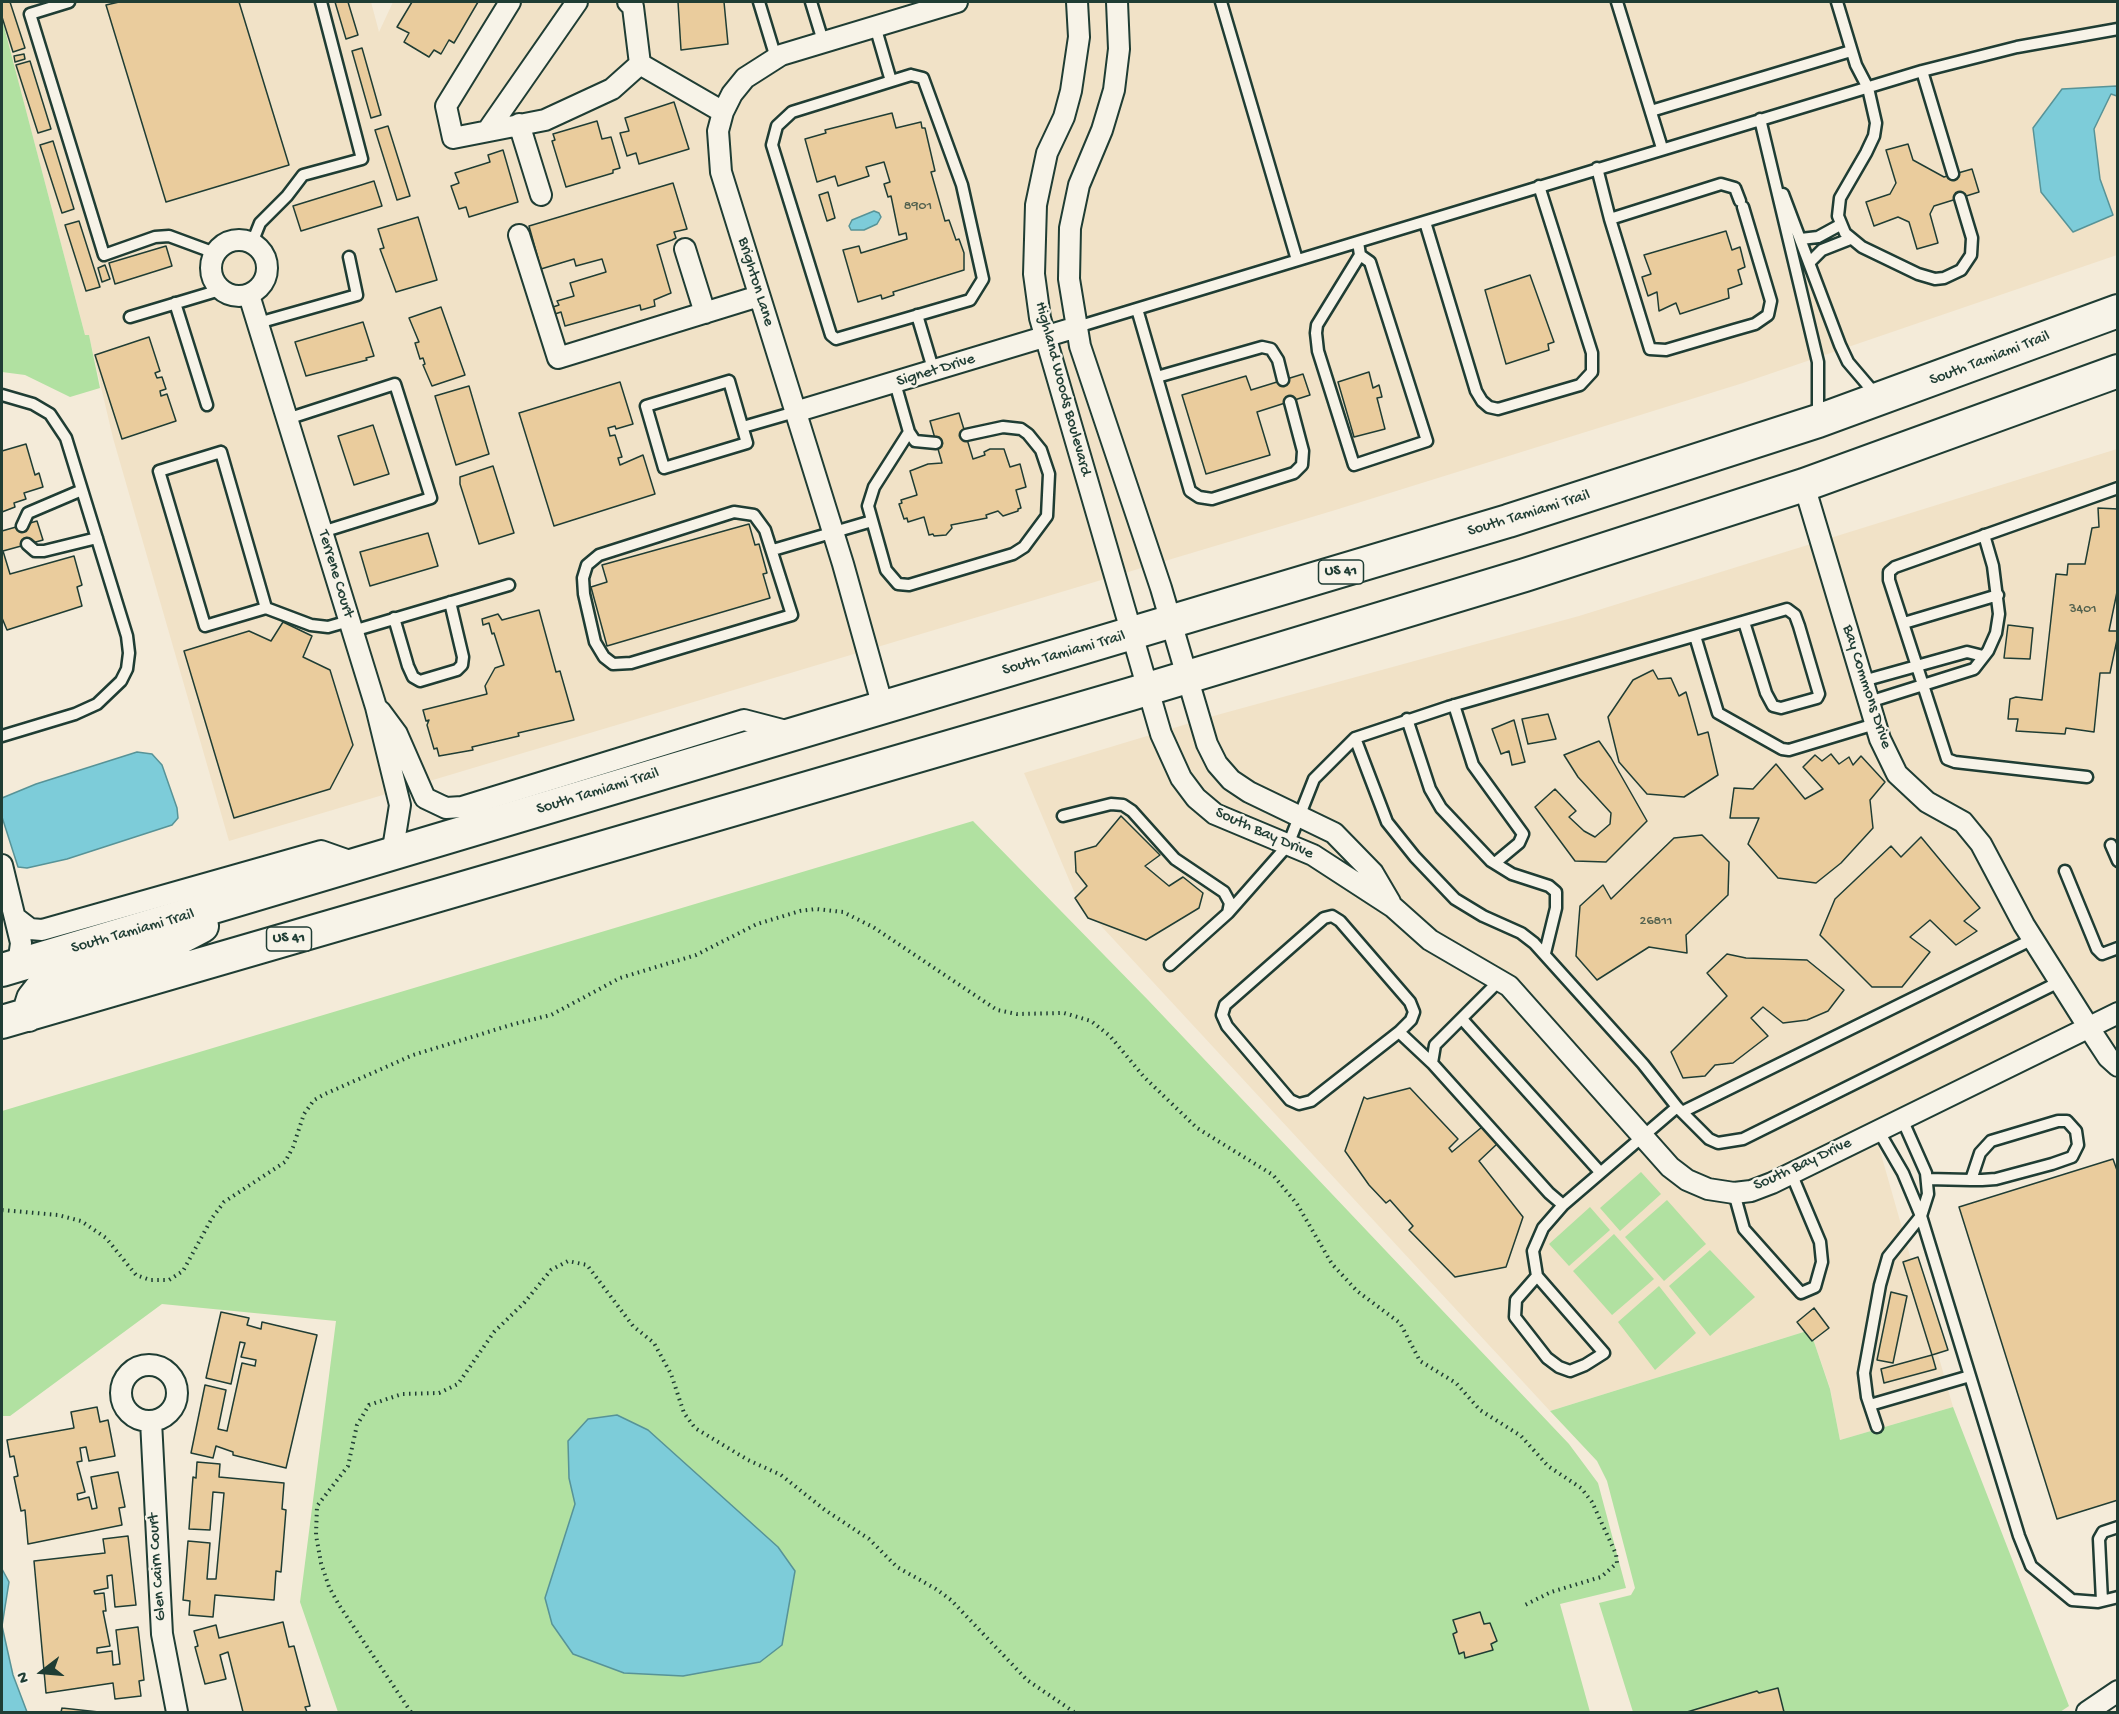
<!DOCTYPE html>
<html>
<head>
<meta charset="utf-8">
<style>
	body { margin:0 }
	#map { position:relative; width:2119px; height:1714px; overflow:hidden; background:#f4ebd9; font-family:"Gochi Hand",sans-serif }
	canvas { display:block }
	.frame { position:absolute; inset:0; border:3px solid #1f3d34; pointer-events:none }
	.north { position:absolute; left:12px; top:1642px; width:60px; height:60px; -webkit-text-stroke:4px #f7f3e8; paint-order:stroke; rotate:254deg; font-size:16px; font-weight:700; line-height:24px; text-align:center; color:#1f3d34 }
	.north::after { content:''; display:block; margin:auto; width:21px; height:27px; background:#1f3d34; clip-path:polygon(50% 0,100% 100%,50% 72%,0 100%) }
</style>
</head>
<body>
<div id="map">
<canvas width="2119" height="1714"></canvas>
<div class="frame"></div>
<div class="north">N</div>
</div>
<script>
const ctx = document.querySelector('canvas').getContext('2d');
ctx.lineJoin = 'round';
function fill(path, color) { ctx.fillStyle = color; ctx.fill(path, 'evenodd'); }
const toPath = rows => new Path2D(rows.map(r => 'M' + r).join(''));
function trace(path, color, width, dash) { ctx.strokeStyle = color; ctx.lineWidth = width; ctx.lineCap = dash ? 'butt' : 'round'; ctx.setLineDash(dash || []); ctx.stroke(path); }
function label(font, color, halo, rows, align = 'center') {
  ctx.font = font + ' "Gochi Hand",sans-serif'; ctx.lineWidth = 5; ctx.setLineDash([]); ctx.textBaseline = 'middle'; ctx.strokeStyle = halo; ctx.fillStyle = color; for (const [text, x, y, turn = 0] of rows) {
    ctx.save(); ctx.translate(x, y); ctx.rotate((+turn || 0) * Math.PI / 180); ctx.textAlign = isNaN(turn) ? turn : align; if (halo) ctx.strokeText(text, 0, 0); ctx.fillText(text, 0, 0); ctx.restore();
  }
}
fill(toPath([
	[2,2,371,2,379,32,393,2,2117,2,2117,255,1743,383,1332,511,229,841,113,438,89,336,85,335,2,19],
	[2117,449,2117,1050,2098,1022,1875,1133,1953,1407,1840,1440,1830,1388,1810,1330,1550,1411,1078,901,1024,773,1217,715,1579,616]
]), '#f1e2c7');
fill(toPath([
	[2,19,85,335,89,335,100,388,70,397,25,375,2,372],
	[973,821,1148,1000,1569,1444,1598,1483,1626,1588,1560,1604,1590,1712,338,1712,300,1602,336,1321,162,1304,10,1416,2,1416,2,1111],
	[1641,1172,1661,1194,1620,1231,1600,1208],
	[1667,1200,1706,1244,1664,1281,1625,1237],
	[1590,1207,1610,1230,1569,1266,1549,1244],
	[1614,1234,1654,1279,1612,1315,1573,1271],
	[1710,1250,1755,1297,1710,1336,1669,1286],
	[1659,1286,1696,1333,1655,1370,1618,1322],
	[1810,1330,1830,1389,1840,1440,1953,1407,2069,1706,2060,1712,1633,1712,1599,1603,1631,1595,1635,1588,1607,1481,1597,1461,1550,1411]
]), '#b1e1a1');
const water = toPath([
	[2117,86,2117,96,2111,94,2094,129,2100,179,2113,215,2073,232,2041,192,2033,128,2062,89,2117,86],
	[874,211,879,213,881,217,877,224,864,230,851,230,849,226,852,220,874,211],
	[137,752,152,754,162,765,177,808,178,818,172,825,67,859,27,868,18,867,2,817,2,798,36,784,137,752],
	[617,1415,648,1430,778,1547,795,1571,782,1645,760,1662,683,1676,624,1673,573,1654,552,1624,545,1598,575,1504,569,1478,568,1441,588,1419,617,1415],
	[2,1569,9,1582,2,1626,13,1675,27,1712,2,1712,2,1569]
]);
fill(water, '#7dccd9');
trace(water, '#579397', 1.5);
const building = toPath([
	[2,2,10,2,25,48,13,52,2,17,2,2],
	[119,2,239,2,289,165,166,202,106,5,119,2],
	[335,2,348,2,358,35,346,39,335,2],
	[412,2,478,2,454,43,449,40,441,54,434,50,429,57,404,42,409,33,397,27,412,2],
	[678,2,724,2,728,44,681,50,678,2],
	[362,48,381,115,371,118,352,51,362,48],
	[24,54,25,59,15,62,14,56,24,54],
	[30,61,51,129,38,133,16,65,30,61],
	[674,102,689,149,639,164,636,153,627,156,620,133,629,131,625,118,674,102],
	[892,113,896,128,921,122,922,128,925,128,935,171,931,172,945,221,949,220,956,240,959,239,964,253,964,270,893,292,894,295,882,299,881,295,858,302,843,250,859,246,861,253,907,239,906,233,899,235,891,196,888,197,884,184,890,182,884,162,866,167,869,176,838,186,835,176,817,182,805,139,826,133,825,130,892,113],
	[597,121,602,139,611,137,620,168,613,170,613,173,566,187,552,141,555,140,553,134,597,121],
	[388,126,410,196,397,200,375,130,388,126],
	[53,141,74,209,62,213,40,145,53,141],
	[1908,144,1913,160,1944,177,1972,169,1979,192,1934,206,1930,214,1938,243,1917,249,1909,222,1898,217,1874,226,1866,202,1890,194,1896,183,1886,150,1908,144],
	[503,150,518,202,469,217,466,207,459,209,451,186,459,183,455,173,490,162,488,155,503,150],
	[374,181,382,206,301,231,293,206,374,181],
	[673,183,687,229,674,232,676,238,672,240,657,245,671,293,654,300,655,306,641,310,640,305,565,326,561,312,555,314,553,307,559,305,557,301,574,296,570,283,606,272,602,259,576,266,574,259,541,269,529,226,673,183],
	[828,192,835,218,827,221,819,195,828,192],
	[418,217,437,280,396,292,380,249,384,248,378,229,418,217],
	[79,221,100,287,86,291,65,225,79,221],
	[1726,231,1732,250,1740,247,1745,267,1738,270,1742,284,1728,289,1729,298,1680,314,1676,303,1659,311,1657,292,1648,296,1642,277,1651,274,1644,255,1726,231],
	[166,246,172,266,115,284,109,263,166,246],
	[105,265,110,279,102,282,98,268,105,265],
	[1530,275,1554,342,1548,344,1549,350,1506,364,1485,290,1530,275],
	[441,307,465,375,432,386,423,365,425,364,423,358,420,359,415,343,419,342,409,318,441,307],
	[363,322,374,356,366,358,367,360,306,376,295,342,363,322],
	[149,337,160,371,155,373,157,378,162,377,166,389,160,391,161,396,167,394,176,421,122,439,95,355,149,337],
	[1369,372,1373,388,1379,385,1382,397,1377,398,1385,429,1354,437,1338,382,1369,372],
	[1303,374,1310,395,1257,412,1270,455,1206,474,1182,395,1246,376,1251,390,1303,374],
	[620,382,633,424,616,429,615,426,608,428,610,436,615,435,622,457,618,458,620,465,643,455,655,494,554,526,519,413,620,382],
	[469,386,489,454,456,465,435,396,469,386],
	[959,413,973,459,985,455,984,452,990,449,1004,449,1010,467,1020,464,1026,487,1016,490,1021,508,1018,509,1018,511,1003,516,998,511,986,515,987,518,951,525,952,528,946,535,934,536,933,534,929,535,924,517,908,522,907,518,904,519,899,504,902,503,901,500,917,495,910,471,928,464,942,463,930,421,959,413],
	[373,425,389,474,354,485,338,436,373,425],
	[26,444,35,475,39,473,43,487,24,493,26,499,14,503,15,507,2,512,2,451,26,444],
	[493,466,514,533,479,544,460,484,460,477,493,466],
	[2098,508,2118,509,2118,587,2109,631,2118,631,2118,635,2110,673,2100,673,2094,732,2066,728,2065,734,2016,731,2018,719,2008,719,2010,699,2016,697,2042,700,2056,574,2067,575,2068,564,2085,564,2092,528,2099,527,2098,508],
	[37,521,43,540,3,551,10,574,74,556,82,585,77,587,82,606,7,630,2,618,2,531,37,521],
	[749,524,755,545,759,544,767,573,763,574,770,598,607,646,591,587,607,582,602,565,749,524],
	[428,533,438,566,370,586,360,552,428,533],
	[539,610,556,672,560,671,574,720,518,733,519,736,472,747,473,750,439,756,437,748,434,749,427,725,429,720,426,721,423,710,487,694,485,686,495,668,504,665,494,633,492,634,489,623,483,625,482,619,498,614,502,620,539,610],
	[283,622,312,636,303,657,330,670,353,745,330,789,234,818,184,651,249,631,271,641,283,622],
	[2008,625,2033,628,2030,659,2004,658,2008,625],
	[1653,670,1658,679,1671,678,1679,696,1686,692,1698,735,1708,732,1718,775,1684,797,1647,794,1619,762,1608,717,1633,680,1653,670],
	[1548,714,1556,739,1528,744,1522,719,1548,714],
	[1514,720,1525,762,1512,765,1509,751,1501,754,1492,729,1514,720],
	[1599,741,1611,758,1647,821,1606,862,1575,861,1535,807,1555,789,1576,811,1569,817,1584,831,1595,837,1610,824,1611,813,1578,777,1564,755,1599,741],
	[1831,754,1839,764,1849,757,1853,765,1861,756,1885,782,1870,800,1873,828,1841,863,1816,883,1778,878,1748,844,1759,818,1730,818,1734,788,1753,789,1776,764,1805,799,1823,789,1803,767,1815,755,1822,761,1831,754],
	[1121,816,1160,855,1145,866,1169,886,1183,877,1203,893,1199,908,1146,940,1088,918,1075,898,1087,886,1076,872,1075,852,1096,846,1121,816],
	[1702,835,1729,862,1728,895,1686,935,1687,953,1649,947,1597,980,1576,956,1580,906,1603,885,1611,899,1674,838,1702,835],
	[1921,837,1980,908,1964,921,1977,931,1956,945,1930,920,1910,937,1930,952,1902,987,1872,987,1820,935,1835,899,1891,846,1901,857,1921,837],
	[1727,954,1746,958,1807,960,1844,990,1828,1011,1807,1020,1783,1023,1763,1007,1751,1018,1768,1036,1733,1063,1715,1065,1705,1076,1683,1078,1671,1052,1727,996,1707,973,1727,954],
	[1410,1088,1458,1139,1449,1148,1452,1152,1482,1127,1497,1144,1479,1161,1523,1217,1506,1267,1455,1277,1409,1230,1413,1226,1390,1200,1386,1203,1369,1185,1345,1151,1364,1097,1367,1099,1410,1088],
	[2113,1159,2118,1173,2118,1500,2057,1519,1959,1207,2113,1159],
	[1918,1257,1948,1350,1932,1355,1903,1262,1918,1257],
	[1891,1292,1907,1296,1893,1363,1877,1360,1891,1292],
	[1814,1308,1829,1328,1812,1341,1797,1322,1814,1308],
	[221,1312,249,1318,247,1325,261,1329,262,1322,317,1335,286,1468,233,1455,233,1452,216,1446,213,1458,191,1453,205,1385,226,1390,218,1429,227,1431,242,1363,255,1366,256,1360,241,1357,245,1343,240,1342,231,1384,206,1378,221,1312],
	[1932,1355,1936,1369,1884,1383,1881,1369,1932,1355],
	[97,1407,100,1422,108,1420,115,1456,89,1461,86,1447,80,1448,82,1461,77,1462,85,1492,77,1494,78,1500,89,1497,92,1509,97,1508,91,1477,118,1472,125,1507,119,1508,122,1525,28,1544,25,1510,21,1511,14,1477,18,1476,14,1456,10,1457,7,1440,74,1428,71,1412,97,1407],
	[197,1462,220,1464,219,1477,284,1483,282,1509,286,1510,281,1572,276,1571,274,1600,215,1595,213,1617,189,1615,190,1601,183,1600,188,1541,210,1543,207,1579,216,1579,224,1493,213,1492,210,1530,189,1529,193,1477,196,1478,197,1462],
	[128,1536,136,1605,115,1607,112,1575,107,1576,108,1588,94,1591,95,1594,104,1593,106,1611,103,1611,110,1646,97,1648,97,1653,112,1651,113,1665,120,1664,116,1630,138,1627,144,1680,139,1681,141,1696,115,1699,113,1683,46,1693,34,1561,105,1553,103,1539,128,1536],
	[1480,1612,1484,1624,1490,1623,1497,1641,1491,1644,1493,1650,1465,1658,1464,1652,1459,1654,1453,1634,1457,1632,1453,1620,1480,1612],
	[283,1622,289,1647,294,1646,310,1706,305,1707,307,1712,243,1712,228,1652,220,1655,226,1679,205,1684,195,1647,198,1646,194,1631,216,1625,219,1638,283,1622],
	[1778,1688,1784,1712,1687,1712,1757,1691,1759,1693,1778,1688],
	[62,1708,99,1712,61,1712,62,1708]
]);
fill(building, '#eacc9d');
trace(building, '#1f3d34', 1.5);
const service = toPath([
	[69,2,30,14,104,255,155,237,169,236,215,253],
	[759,2,776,58],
	[811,2,823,41],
	[1221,2,1297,260],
	[1617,2,1662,148],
	[1837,2,1856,65,1868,88,1876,123,1874,136,1866,153,1840,198,1838,216,1845,233,1862,247,1918,274,1935,279,1944,278,1961,270,1971,255,1972,238,1960,198],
	[875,26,891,81],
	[1922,71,1953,174],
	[911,75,923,78,962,185,983,279,970,300,836,339,831,335,772,145,777,126,792,112,911,75],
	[1651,111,1851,51],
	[1760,119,1818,362,1818,418],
	[1597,168,1610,219],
	[1783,194,1840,345,1848,362,1877,396],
	[1740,201,1735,188,1721,184,1610,219,1650,349,1666,350,1734,330,1755,324,1768,315,1771,301,1743,207],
	[1425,222,1476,391,1482,401,1489,407,1498,409,1580,385,1592,372,1592,353,1539,186],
	[1801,239,1818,237,1840,225],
	[1358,242,1360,255,1370,262,1427,441,1354,465,1318,351,1316,333,1317,325,1360,255],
	[252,243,260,223,287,196,303,175,362,159,321,2],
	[1809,263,1822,250,1850,239],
	[175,303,207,405],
	[1137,309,1190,491,1199,497,1212,499,1294,473,1302,465,1303,451,1290,402],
	[917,315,934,372],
	[130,317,220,290],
	[258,323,357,295,349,257],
	[1077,327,1922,71,2017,47,2118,29],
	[1157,377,1262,347,1271,349,1278,360,1283,380],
	[729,381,747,443,664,468,646,406,729,381],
	[895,383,909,432],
	[2,395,33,404,50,414,66,438,127,636,129,653,127,669,121,681,97,704,75,714,2,736],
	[287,419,395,384,431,498,322,532],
	[743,427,795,412],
	[936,443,915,441,909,432,874,487,868,506,886,570,898,584,909,585,1013,554,1024,547,1047,516,1049,474,1041,450,1028,434,1021,429,1003,427,966,435],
	[221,452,266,608,205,626,159,471,221,452],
	[734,512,754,515,765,530,792,615,631,663,613,664,604,657,595,642,584,594,583,578,587,565,599,555,734,512],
	[22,526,28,513,82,490],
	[27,544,35,551,44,551,97,538],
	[773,550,872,521],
	[266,608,311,625,328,627,349,621],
	[394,618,408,666,413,677,420,681,457,670,462,665,463,657,450,602],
	[1744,622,1766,693,1773,706,1781,708,1817,698,1819,694,1799,626,1795,615,1787,609,1448,707,1355,738,1387,822,1415,857,1455,899,1483,916,1521,933,1534,943,1643,1064,1677,1107,1709,1139,1718,1143,1743,1139,2061,981],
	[1904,623,1998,595],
	[353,631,509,585],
	[1695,636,1718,713,1782,749,1789,750,1875,724],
	[1863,681,1967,652,1983,656],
	[1869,702,1974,669,1988,651,1996,633,1999,614,1993,566,1984,535],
	[1454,705,1473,765,1523,834,1519,843,1495,863],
	[1407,719,1430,789,1441,808,1491,861,1512,874,1549,886,1556,892,1556,908,1545,953],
	[2087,777,1955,762,1947,759,1889,580,1889,572,1895,567,2118,488],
	[1063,816,1111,804,1123,805,1132,811,1175,859,1224,892,1230,903,1228,913,1170,965],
	[2111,845,2118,861],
	[2065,871,2097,949,2102,954,2118,948],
	[1228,913,1288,845,1314,779,1355,738],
	[1499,981,1435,1045,1432,1063,1549,1193,1563,1205],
	[1462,1019,1600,1172],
	[1399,1032,1411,1020,1414,1012,1410,1002,1340,921,1332,916,1324,918,1225,1005,1222,1015,1227,1026,1290,1100,1299,1104,1311,1101,1399,1032,1432,1063],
	[1682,1112,2033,939],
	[1902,1119,1926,1173,1928,1194,1921,1216,1970,1376],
	[1927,1179,1971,1180,1982,1180,1996,1179,2052,1164,2072,1157,2078,1145,2076,1131,2067,1121,2058,1121,1991,1141,1980,1153,1971,1180],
	[1734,1193,1744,1229,1801,1293,1815,1287,1822,1262,1820,1242,1791,1173],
	[1537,1276,1516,1300,1515,1317,1547,1358,1559,1367,1570,1371,1585,1365,1604,1353,1537,1276,1533,1251,1543,1228,1563,1205,1677,1107],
	[1870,1405,1970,1376,2019,1536,2031,1566,2072,1600,2098,1602,2118,1597],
	[1877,1427,1867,1397,1864,1373,1880,1285,1888,1257,1921,1216,1903,1173,1878,1130],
	[2102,1601,2099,1539,2103,1532,2118,1527]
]);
const minor = toPath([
	[510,2,446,106,453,138,545,120,612,89,640,64],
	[628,2,633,7,640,64],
	[1077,2,1079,37,1071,91,1064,117,1047,153,1036,205,1034,274,1040,318,1161,734,1181,778,1196,798,1215,814,1313,855,1393,907,1430,940,1509,986,1670,1167,1687,1180,1708,1189,1734,1193,1751,1191,1772,1183,2118,1013],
	[1117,2,1119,49,1114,90,1102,130,1079,185,1070,228,1069,279,1080,346,1161,588,1207,744,1217,764,1231,780,1249,792,1334,833,1373,873,1390,902],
	[640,64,723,112],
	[519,124,541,195],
	[488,130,577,2],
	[519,235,558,358,759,296],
	'211 268a28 28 0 1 1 56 0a28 28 0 1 1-56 0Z',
	[685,249,705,313],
	[249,295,376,707,400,805,392,855],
	[795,412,1077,327],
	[1804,485,1880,739,1897,774,1927,802,1963,822,1981,844,2024,925,2089,1028,2108,1057,2118,1066],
	[883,707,843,564,721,172,718,131,723,112,732,94,745,78,781,55,957,2],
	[380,711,397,734,425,798,446,808,462,807,744,720,790,732],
	[2,865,21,943,18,965],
	[17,919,30,929,42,930,321,851,358,864],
	'121 1393a28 28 0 1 1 56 0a28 28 0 1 1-56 0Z',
	[151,1421,162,1634,177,1712],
	[2087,1712,2118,1691]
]);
const primary = toPath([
	[2,970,1508,521,1818,421,2118,311],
	[28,1015,33,999,40,990,57,980,160,948,202,926],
	[2,1022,1131,694,1525,575,1804,485,2118,371]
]);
trace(service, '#1f3d34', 15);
trace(minor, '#1f3d34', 24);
trace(primary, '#1f3d34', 36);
trace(toPath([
	[2,1210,58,1215,81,1221,106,1238,136,1275,150,1280,169,1280,183,1271,212,1218,224,1202,285,1162,293,1147,304,1114,314,1100,325,1094,413,1055,514,1024,551,1015,620,978,696,955,757,924,800,911,816,909,843,912,873,927,997,1010,1017,1014,1064,1013,1091,1021,1110,1036,1144,1077,1197,1128,1273,1175,1297,1204,1332,1264,1357,1291,1400,1323,1420,1361,1456,1383,1480,1410,1521,1436,1548,1466,1581,1488,1592,1502,1616,1554,1617,1563,1601,1577,1551,1592,1525,1605],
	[411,1712,339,1605,329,1587,321,1563,316,1535,317,1506,348,1466,357,1425,369,1405,402,1394,439,1393,458,1384,494,1332,524,1303,551,1270,568,1261,587,1265,633,1326,654,1343,671,1374,684,1413,695,1428,748,1460,781,1475,825,1510,869,1539,897,1567,936,1589,951,1600,1027,1680,1074,1712]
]), '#1f3d34', 4, [1.5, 4.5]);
trace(service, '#f7f3e8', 10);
trace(minor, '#f7f3e8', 20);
trace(primary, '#f7f3e8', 32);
label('14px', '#52614e', null, [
	["8901",918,207],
	["3401",2083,610],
	["26811",1656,922]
]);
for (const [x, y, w] of [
	[1341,572,45],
	[289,939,45]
]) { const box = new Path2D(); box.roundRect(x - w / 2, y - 12, w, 24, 4.5); ctx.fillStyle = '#f7f3e8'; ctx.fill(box); trace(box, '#1f3d34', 1.5); }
label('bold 15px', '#1f3d34', null, [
	["US 41",1341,572],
	["US 41",289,939]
]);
label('16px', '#1f3d34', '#f7f3e8', [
	["Brighton Lane",755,282,73],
	["South Tamiami Trail",1990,359,-21],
	["Signet Drive",936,371,-17],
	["Highland Woods Boulevard",1062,389,75],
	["South Tamiami Trail",1529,514,-17],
	["Terrene Court",335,574,73],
	["South Tamiami Trail",1064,654,-16],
	["Bay Commons Drive",1866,687,72],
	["South Tamiami Trail",598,792,-17],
	["South Bay Drive",1264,834,24],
	["South Tamiami Trail",133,932,-16],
	["South Bay Drive",1803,1165,-25],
	["Glen Cairn Court",158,1567,-94]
]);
</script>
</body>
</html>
